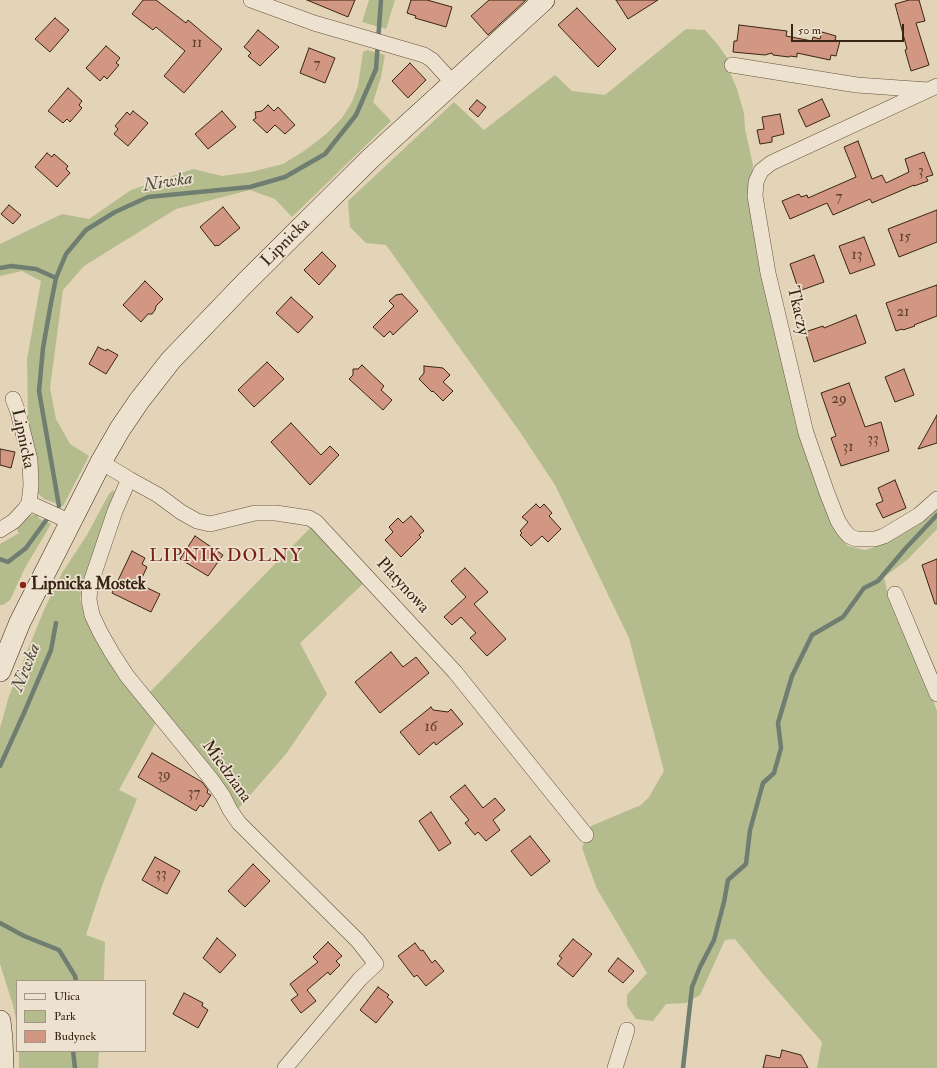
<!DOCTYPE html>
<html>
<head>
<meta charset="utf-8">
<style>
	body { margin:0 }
	#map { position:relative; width:937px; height:1068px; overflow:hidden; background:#e3d3b7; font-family:"IM FELL Double Pica",serif }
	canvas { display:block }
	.legend { position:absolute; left:16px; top:980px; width:130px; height:72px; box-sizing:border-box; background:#ede2d0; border:1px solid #a59684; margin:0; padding:5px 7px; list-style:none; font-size:12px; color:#392513 }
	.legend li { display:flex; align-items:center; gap:8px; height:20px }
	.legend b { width:20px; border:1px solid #a59684 }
	.scale { position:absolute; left:791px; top:24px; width:113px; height:18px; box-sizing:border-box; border:2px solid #392513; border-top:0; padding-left:5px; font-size:12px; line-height:14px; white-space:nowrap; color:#392513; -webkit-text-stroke:3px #ede2d0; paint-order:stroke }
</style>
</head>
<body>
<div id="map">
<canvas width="937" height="1068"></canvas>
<ul class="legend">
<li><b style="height:5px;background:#ede2d0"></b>Ulica</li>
<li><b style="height:11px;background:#b4bc8e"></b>Park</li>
<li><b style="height:11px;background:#d29783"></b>Budynek</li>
</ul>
<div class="scale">50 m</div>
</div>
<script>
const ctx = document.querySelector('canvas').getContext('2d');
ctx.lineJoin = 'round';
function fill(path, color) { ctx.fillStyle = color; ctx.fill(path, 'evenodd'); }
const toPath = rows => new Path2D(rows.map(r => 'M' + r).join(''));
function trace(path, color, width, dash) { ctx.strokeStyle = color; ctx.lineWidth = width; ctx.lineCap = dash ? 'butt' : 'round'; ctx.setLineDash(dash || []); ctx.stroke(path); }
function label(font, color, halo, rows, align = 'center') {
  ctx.font = font + ' "IM FELL Double Pica",serif'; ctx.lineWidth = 3.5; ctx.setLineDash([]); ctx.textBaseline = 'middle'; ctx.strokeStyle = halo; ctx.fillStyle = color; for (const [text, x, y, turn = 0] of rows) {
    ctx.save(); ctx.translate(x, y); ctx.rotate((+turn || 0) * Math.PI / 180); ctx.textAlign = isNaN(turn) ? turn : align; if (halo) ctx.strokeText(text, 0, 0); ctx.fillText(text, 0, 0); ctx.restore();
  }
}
fill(toPath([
	[369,0,395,0,386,29,362,22],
	[686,29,705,30,718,45,728,59,729,70,737,89,744,113,745,129,753,165,749,199,836,530,848,546,865,550,881,545,937,508,937,529,907,560,884,577,888,595,920,666,937,711,937,1068,817,1068,822,1042,763,974,735,939,725,940,700,995,686,1003,666,1004,653,1021,636,1019,627,1006,627,995,647,973,597,889,582,848,591,826,641,805,649,797,664,771,629,638,555,485,520,432,386,245,366,243,350,227,348,201,454,102,484,130,555,75,572,91,605,95],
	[367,50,385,55,381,77,373,102,391,121,292,217,275,199,250,190,176,209,84,266,63,290,50,388,56,419,70,444,89,456,63,506,44,499,37,493,28,416,27,359,41,281,22,271,0,276,0,244,62,214,89,219,131,190,193,169,222,176,251,172,283,164,307,149,326,134,342,118,352,102,358,86,363,52],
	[113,490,116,493,83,580,80,599,84,614,106,658,122,682,156,722,119,790,137,799,103,883,86,935,105,942,104,981,17,981,17,1024,13,1005,0,964,0,728,9,696,44,610,62,573,87,535,109,494],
	[40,514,38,518,51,524,25,568,10,600,3,605,0,605,0,544,19,533,15,527,26,516],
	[312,526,365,582,300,643,327,694,286,754,238,809,149,693],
	[19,1051,99,1051,98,1068,19,1068]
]), '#b4bc8e');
trace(toPath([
	[0,268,11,266,36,269,56,278],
	[59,506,39,391,43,348,51,303,56,278,66,254,86,230,115,212,148,197,250,187,285,177,325,154,356,115,376,69,381,0],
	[0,559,8,562,26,548,50,515],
	[0,766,24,713,51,650,56,623],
	[0,923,24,936,59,950,75,976,76,981],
	[73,1051,75,1068],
	[683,1068,692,987,700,967,714,940,724,902,728,880,746,864,750,830,763,783,774,773,781,748,778,723,792,676,812,635,843,617,864,588,878,581,905,549,937,515]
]), '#707d71', 4.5);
const building = toPath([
	[143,0,156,0,186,23,188,20,222,49,184,93,164,76,185,51,156,27,153,30,132,14,143,0],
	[307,0,355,0,348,17,307,0],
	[411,0,427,0,452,7,446,27,415,18,416,16,407,13,411,0],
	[489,0,526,0,488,35,471,16,489,0],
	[616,0,658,0,628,19,616,0],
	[909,0,919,0,925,21,916,23,929,65,911,71,905,50,907,49,895,4,909,0],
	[577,8,616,49,598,67,558,25,577,8],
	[55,18,69,30,50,52,35,39,55,18],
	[739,25,787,31,786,36,812,41,813,37,820,39,822,32,836,36,835,40,840,41,836,56,831,55,830,60,797,53,797,57,790,56,789,57,773,55,772,53,765,55,733,52,734,41,737,41,739,25],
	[258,30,279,47,260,66,248,56,251,53,244,47,258,30],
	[106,46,120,58,116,63,119,65,107,79,104,76,100,81,86,68,106,46],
	[309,48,335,58,325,83,300,73,309,48],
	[410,63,426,80,408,98,392,81,410,63],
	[68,88,82,101,79,105,82,108,70,122,67,119,63,123,48,111,68,88],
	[822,99,830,116,806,127,798,110,822,99],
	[477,100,486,107,478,117,469,109,477,100],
	[268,105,274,111,278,107,295,125,285,134,275,125,267,133,253,120,256,118,255,112,262,111,268,105],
	[133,111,148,123,128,146,114,134,118,129,115,126,127,112,130,115,133,111],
	[222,111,236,127,208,149,195,134,222,111],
	[780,114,784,134,772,137,772,142,760,144,757,130,764,129,762,117,780,114],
	[858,141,872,179,882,175,886,183,909,172,905,159,924,152,933,175,926,177,928,181,914,186,914,185,872,203,870,199,833,215,827,203,790,219,782,201,799,194,801,197,807,195,808,198,856,177,844,147,858,141],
	[47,153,52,157,54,154,68,166,66,169,70,173,57,187,35,167,47,153],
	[9,205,21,215,13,224,1,214,9,205],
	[223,207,240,228,218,246,217,245,215,246,200,227,223,207],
	[937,210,937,242,899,257,888,229,937,210],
	[864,237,875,265,850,274,839,246,864,237],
	[322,252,336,266,319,285,304,270,322,252],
	[814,255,824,282,799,291,790,264,814,255],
	[145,281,163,299,156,306,155,310,152,314,148,314,141,322,123,305,145,281],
	[937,285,937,316,914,325,915,326,903,330,902,329,896,331,886,303,937,285],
	[402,294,418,311,393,335,390,331,384,337,373,327,394,306,389,301,396,295,402,294],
	[291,297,313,317,298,333,276,313,291,297],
	[856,315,866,343,814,362,805,332,823,326,824,328,856,315],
	[98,347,106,351,107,349,118,355,106,374,89,364,98,347],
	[267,362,284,379,254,407,238,390,267,362],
	[362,365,384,386,381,390,392,400,383,410,349,379,353,375,353,369,358,369,362,365],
	[424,366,443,368,450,375,443,382,453,391,443,401,433,391,432,392,419,379,424,373,424,366],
	[904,369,914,395,895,402,885,377,904,369],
	[849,383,865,427,881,422,889,451,841,466,831,438,836,436,821,393,849,383],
	[937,415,937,443,918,449,937,415],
	[291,423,321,455,330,446,339,455,310,485,271,442,291,423],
	[0,449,15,452,11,468,0,465,0,449],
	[895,480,906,508,883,518,876,504,883,501,878,488,895,480],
	[536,504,540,508,544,504,552,513,549,516,561,529,548,542,542,536,531,546,520,535,522,533,520,531,528,522,522,517,536,504],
	[411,516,424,531,419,535,421,537,401,557,385,540,393,532,389,527,398,518,403,523,411,516],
	[195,536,223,555,208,576,180,559,195,536],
	[132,551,145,558,142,564,147,567,139,584,160,594,151,612,112,593,132,551],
	[937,559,937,604,935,604,922,565,937,559],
	[465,568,488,592,474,604,506,639,487,656,470,638,476,633,461,617,452,625,444,617,466,597,451,581,465,568],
	[391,652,403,667,416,657,429,673,380,713,355,682,391,652],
	[431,707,433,710,448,712,451,709,463,724,436,745,434,742,419,755,400,732,431,707],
	[152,753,202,782,208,790,207,793,211,795,203,807,200,805,196,811,138,777,152,753],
	[465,785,483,808,495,798,505,810,493,820,500,830,486,841,478,832,475,835,465,823,469,820,450,797,465,785],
	[431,812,451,843,439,851,419,821,431,812],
	[530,836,550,861,531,876,511,851,530,836],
	[155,857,180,871,167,894,142,880,155,857],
	[253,864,270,881,245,907,228,891,253,864],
	[217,938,236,955,220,973,203,958,217,938],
	[573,939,592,954,573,977,557,964,562,958,559,956,573,939],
	[328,942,342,956,336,961,340,965,330,975,328,972,307,990,316,1001,301,1013,291,1000,298,995,290,984,318,962,313,957,328,942],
	[415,943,421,951,423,950,432,963,435,960,444,971,426,986,417,975,414,977,398,956,415,943],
	[618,958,634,971,623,983,608,971,618,958],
	[378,987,389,995,387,997,393,1002,376,1023,360,1010,378,987],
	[184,993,203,1003,202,1006,208,1010,198,1028,173,1014,184,993],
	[782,1050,801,1055,808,1068,763,1068,766,1055,780,1058,782,1050]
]);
fill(building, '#d29783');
trace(building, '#392513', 1);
const street = toPath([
	[251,0,314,23,424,55,432,60,453,83],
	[732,65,857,85,928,90],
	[937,86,771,163,761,171,756,182,755,196,768,273,806,433,827,493,838,521,843,529,849,536,856,539,875,539,884,536,919,515,937,499],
	[101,462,129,479,115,511,90,585,89,600,92,615,100,632,112,653,127,676,211,779,223,796,230,810,239,823,358,941,376,964,360,979,285,1068],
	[129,479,158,495,181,512,197,521,210,524,255,513,276,513,309,518,316,522,455,672,586,835],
	[29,503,71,522],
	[0,530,14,521,25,509,29,503,31,486,30,460,18,412,13,399],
	[895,594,937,694],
	[615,1068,627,1030]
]);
const secondary = toPath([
	[0,671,20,622,101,462,120,429,139,401,171,360,244,284,371,158,544,0],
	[0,1021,2,1039,3,1068]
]);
trace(street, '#64503c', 16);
trace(secondary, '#392513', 22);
trace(street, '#ede2d0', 15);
trace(secondary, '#ede2d0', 21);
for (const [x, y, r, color] of [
	[23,585,4,"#8f2418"]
]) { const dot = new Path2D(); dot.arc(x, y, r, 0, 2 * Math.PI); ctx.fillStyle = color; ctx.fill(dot); trace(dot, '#ede2d0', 1.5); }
label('15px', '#5f422f', null, [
	["11",197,44],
	["7",317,65],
	["3",921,172],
	["7",839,198],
	["15",905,238],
	["13",857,256],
	["21",903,313],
	["29",839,400],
	["33",873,440],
	["31",848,448],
	["16",431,728],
	["39",164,776],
	["37",194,794],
	["33",161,875]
]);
label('17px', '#392513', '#ede2d0', [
	["Lipnicka",286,243,-45],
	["Tkaczy",797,311,77],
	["Lipnicka",22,439,78],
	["Platynowa",402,586,47],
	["Miedziana",226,772,54]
]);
label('bold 17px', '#392513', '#ede2d0', [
	["Lipnicka Mostek",31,585]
], 'left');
label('italic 18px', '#504a3a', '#ede2d0', [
	["Niwka",168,183,-9],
	["Niwka",27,668,-68]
]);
ctx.letterSpacing = '1px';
label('18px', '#7a1f14', '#ede2d0', [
	["LIPNIK DOLNY",226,557]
]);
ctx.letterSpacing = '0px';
</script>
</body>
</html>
